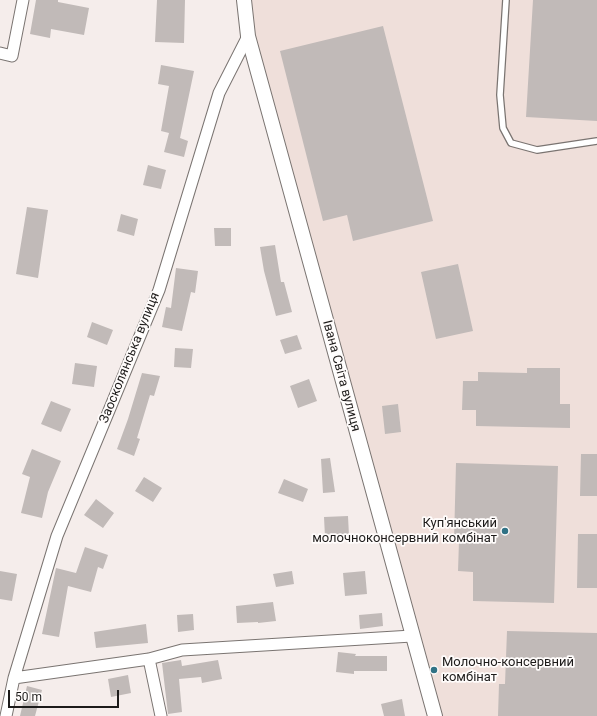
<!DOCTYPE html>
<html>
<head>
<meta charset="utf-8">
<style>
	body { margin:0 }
	#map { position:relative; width:597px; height:716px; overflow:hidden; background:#f5edeb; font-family:Roboto,sans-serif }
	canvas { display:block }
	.scale { position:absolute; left:8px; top:690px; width:111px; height:18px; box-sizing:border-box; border:2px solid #1d1b1a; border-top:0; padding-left:5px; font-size:12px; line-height:14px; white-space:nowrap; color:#1d1b1a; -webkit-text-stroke:3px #fffcfb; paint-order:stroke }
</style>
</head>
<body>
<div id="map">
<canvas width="597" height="716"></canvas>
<div class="scale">50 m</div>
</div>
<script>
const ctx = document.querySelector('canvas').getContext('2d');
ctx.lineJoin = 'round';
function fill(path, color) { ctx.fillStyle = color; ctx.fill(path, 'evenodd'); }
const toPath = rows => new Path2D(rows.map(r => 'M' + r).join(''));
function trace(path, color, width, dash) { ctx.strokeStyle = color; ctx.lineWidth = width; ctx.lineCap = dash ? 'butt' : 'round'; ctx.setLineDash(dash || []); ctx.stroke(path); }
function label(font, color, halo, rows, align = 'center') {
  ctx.font = font + ' Roboto,sans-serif'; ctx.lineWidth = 3.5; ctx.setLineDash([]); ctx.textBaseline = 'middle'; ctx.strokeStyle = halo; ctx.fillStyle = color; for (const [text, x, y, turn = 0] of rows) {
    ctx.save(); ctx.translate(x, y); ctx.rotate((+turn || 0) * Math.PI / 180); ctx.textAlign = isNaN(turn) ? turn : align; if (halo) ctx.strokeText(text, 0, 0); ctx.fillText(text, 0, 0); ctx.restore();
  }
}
fill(toPath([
	[249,0,597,0,597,716,442,716,254,35]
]), '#efdfda');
fill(toPath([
	[36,0,58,0,58,2,89,8,84,35,51,29,50,38,30,34],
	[157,0,185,0,184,43,155,42],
	[533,0,597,0,597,121,526,117],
	[383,26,433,221,353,241,347,215,323,221,280,51],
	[161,65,194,71,180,138,188,141,184,157,164,152,169,133,161,131,169,86,158,84],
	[148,165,166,170,161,189,143,185],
	[27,207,48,210,38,278,16,274],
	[121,214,138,219,134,236,117,231],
	[214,228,231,228,231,246,215,246],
	[275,245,281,282,284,282,292,312,276,316,264,271,260,247],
	[458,264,473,331,436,339,421,272],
	[176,268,198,271,195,293,191,292,182,331,162,327,166,307,171,308],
	[92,322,113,330,107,345,87,337],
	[297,335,302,349,285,354,280,340],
	[175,348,193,349,191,368,174,367],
	[75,363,97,366,94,387,72,384],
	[527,368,560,368,560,404,570,404,570,428,476,426,476,410,462,410,463,381,478,381,478,372,527,373],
	[142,373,160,376,154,396,150,395,137,438,140,439,134,456,117,449,128,419],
	[309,379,317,401,298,408,290,386],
	[51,401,71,409,61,432,41,424],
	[398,404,401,432,385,434,382,406],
	[32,449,61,461,48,492,42,518,21,513,30,477,22,474],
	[581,454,597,454,597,496,580,496],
	[330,458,335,492,323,493,321,459],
	[456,463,558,466,554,603,473,601,473,572,458,571,459,541,454,541],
	[144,477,162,488,153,502,135,491],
	[284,479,308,489,303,502,278,493],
	[96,499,114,513,103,528,84,515],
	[348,516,349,536,325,537,324,517],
	[578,534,597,534,597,588,577,588],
	[85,547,108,555,103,569,98,567,91,592,68,586,59,637,42,634,56,568,76,573],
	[0,571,17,574,12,601,0,599],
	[292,571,294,584,276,587,273,574],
	[365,571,367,594,345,596,343,573],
	[273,602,276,621,258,623,258,622,237,623,236,606],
	[382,613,383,626,360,629,359,615],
	[193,614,194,630,178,632,177,615],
	[146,624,148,643,96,648,94,632],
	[507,631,597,633,597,716,498,716,499,684,505,684],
	[338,652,356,654,355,656,387,656,387,671,354,671,354,674,336,672],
	[181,660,182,666,218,660,222,679,202,683,201,677,179,679,182,712,168,714,162,663],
	[128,675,131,693,111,697,108,679],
	[27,686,42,690,35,716,20,716],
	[402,699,405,716,384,716,381,704]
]), '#c1bab8');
const service = toPath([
	[506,0,500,95,503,128,511,143,537,150,597,141]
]);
const minor = toPath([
	[0,53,12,56,23,0],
	[149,659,161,716],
	[14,678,149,659,182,650,412,636],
	[6,716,14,678,57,536,159,290,219,93,248,36]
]);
const tertiary = toPath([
	[244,0,248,36,435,716]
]);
trace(service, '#7a7471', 8);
trace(minor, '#7a7471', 13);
trace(tertiary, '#7a7471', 16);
trace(service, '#fff', 5.5);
trace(minor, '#fff', 11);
trace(tertiary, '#fff', 14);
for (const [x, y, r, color] of [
	[505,531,4,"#307285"],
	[434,670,4,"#307285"]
]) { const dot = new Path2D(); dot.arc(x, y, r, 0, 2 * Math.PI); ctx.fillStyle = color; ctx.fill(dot); trace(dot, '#fffcfb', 1.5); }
label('13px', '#1d1b1a', '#fffcfb', [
	["Заосколянська вулиця",130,358,-68],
	["Івана Світа вулиця",341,376,75]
]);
label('13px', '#1d1b1a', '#fffcfb', [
	["Куп'янський",497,524],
	["молочноконсервний комбінат",497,539],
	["Молочно-консервний",442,663,"left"],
	["комбінат",442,678,"left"]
], 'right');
</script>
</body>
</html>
